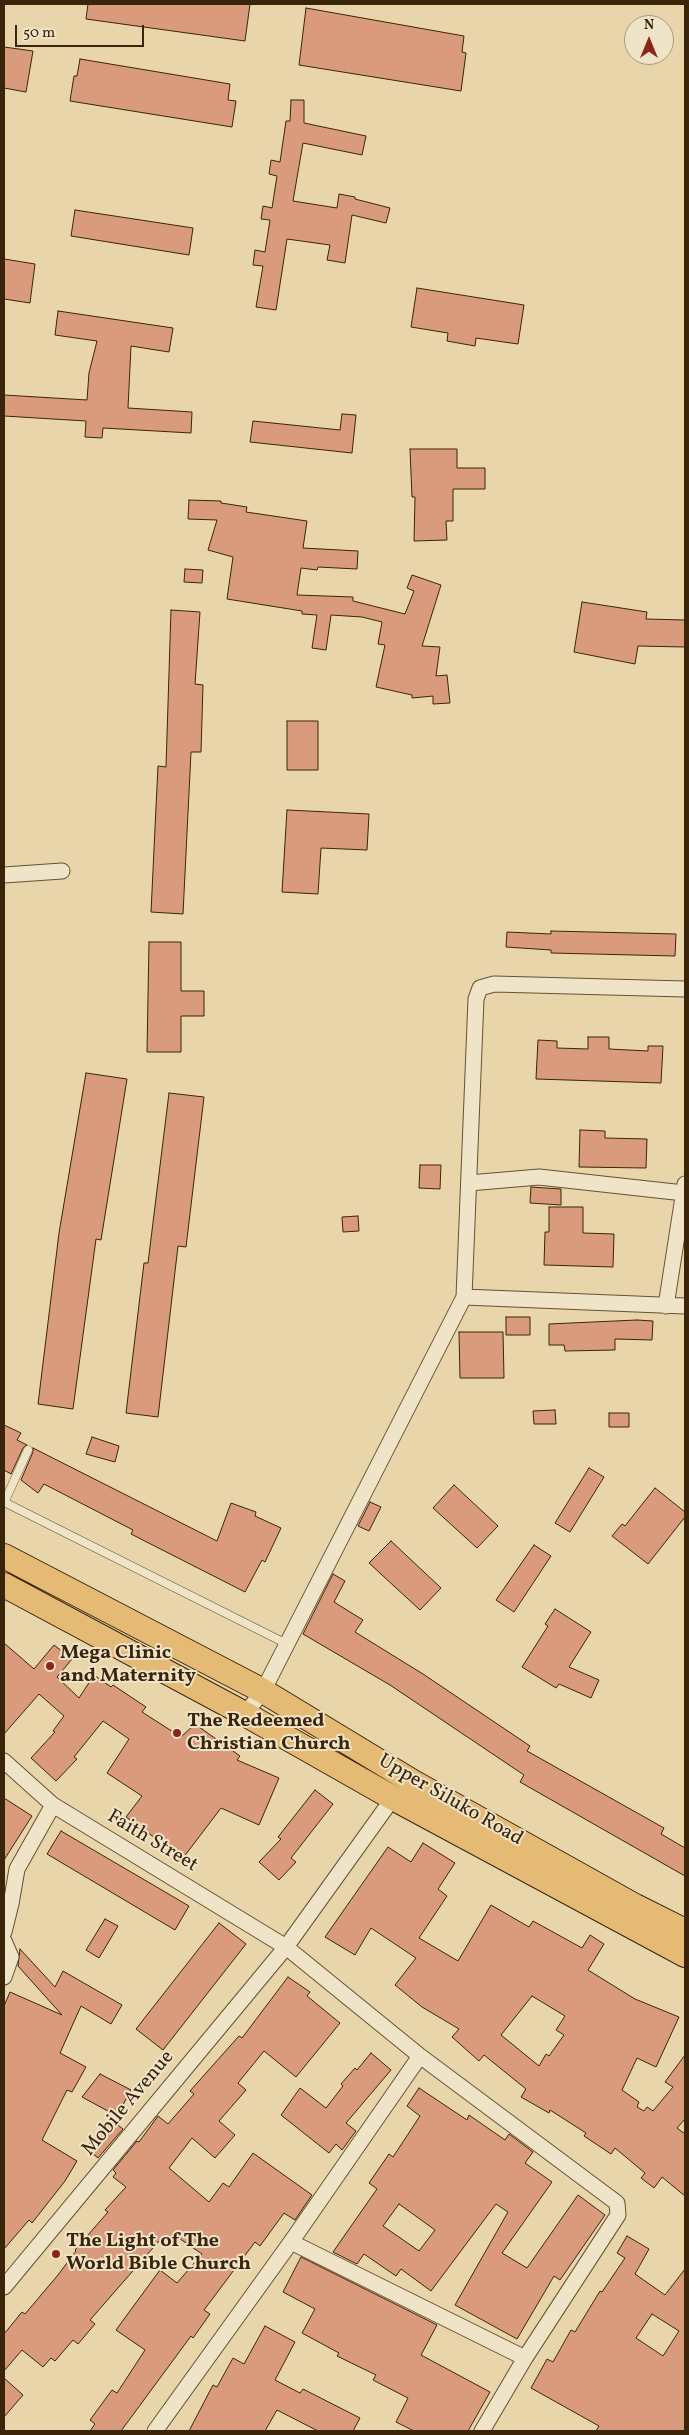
<!DOCTYPE html>
<html>
<head>
<meta charset="utf-8">
<style>
	body { margin:0 }
	#map { position:relative; width:689px; height:2435px; overflow:hidden; background:#e8d5aa; font-family:Vollkorn,serif }
	canvas { display:block }
	.frame { position:absolute; inset:0; border:5px solid #3a250b; pointer-events:none }
	.north { position:absolute; left:624px; top:15px; width:50px; height:50px; box-sizing:border-box; background:#f0e4c8; border:1px solid #a7987c; border-radius:50%; rotate:0deg; font-size:14px; font-weight:700; line-height:20px; text-align:center; color:#3a250b }
	.north::after { content:''; display:block; margin:auto; width:18px; height:22px; background:#8f2418; clip-path:polygon(50% 0,100% 100%,50% 72%,0 100%) }
	.scale { position:absolute; left:15px; top:25px; width:129px; height:22px; box-sizing:border-box; border:2px solid #3a250b; border-top:0; padding-left:6px; font-size:15px; line-height:18px; white-space:nowrap; color:#3a250b; -webkit-text-stroke:4px #f0e4c8; paint-order:stroke }
</style>
</head>
<body>
<div id="map">
<canvas width="689" height="2435"></canvas>
<div class="frame"></div>
<div class="north">N</div>
<div class="scale">50 m</div>
</div>
<script>
const ctx = document.querySelector('canvas').getContext('2d');
ctx.lineJoin = 'round';
function fill(path, color) { ctx.fillStyle = color; ctx.fill(path, 'evenodd'); }
const toPath = rows => new Path2D(rows.map(r => 'M' + r).join(''));
function trace(path, color, width, dash) { ctx.strokeStyle = color; ctx.lineWidth = width; ctx.lineCap = dash ? 'butt' : 'round'; ctx.setLineDash(dash || []); ctx.stroke(path); }
function label(font, color, halo, rows, align = 'center') {
  ctx.font = font + ' Vollkorn,serif'; ctx.lineWidth = 4; ctx.setLineDash([]); ctx.textBaseline = 'middle'; ctx.strokeStyle = halo; ctx.fillStyle = color; for (const [text, x, y, turn = 0] of rows) {
    ctx.save(); ctx.translate(x, y); ctx.rotate((+turn || 0) * Math.PI / 180); ctx.textAlign = isNaN(turn) ? turn : align; if (halo) ctx.strokeText(text, 0, 0); ctx.fillText(text, 0, 0); ctx.restore();
  }
}
const building = toPath([
	[88,4,250,4,245,41,86,19,88,4],
	[306,8,464,36,462,52,466,53,461,91,299,65,306,8],
	[4,47,33,51,26,92,4,88,4,47],
	[80,59,230,84,228,100,236,101,232,127,70,101,74,76,77,76,80,59],
	[291,100,304,100,304,123,366,136,362,155,303,143,293,201,337,208,339,194,355,197,355,199,390,208,386,223,352,215,345,263,327,260,330,245,287,239,276,310,256,307,263,266,253,265,255,250,265,252,270,220,261,219,263,206,272,208,277,176,269,174,271,160,280,162,286,121,290,121,291,100],
	[75,210,193,228,189,255,71,236,75,210],
	[4,259,35,264,30,303,4,299,4,259],
	[417,288,524,305,518,344,476,338,475,346,447,341,448,333,411,327,417,288],
	[58,311,173,328,169,352,131,346,128,408,192,412,191,433,103,428,102,438,85,437,86,421,4,416,4,395,87,400,89,373,97,341,55,335,58,311],
	[342,414,356,415,352,453,250,442,253,421,340,430,342,414],
	[410,449,457,449,457,468,485,468,485,489,453,489,453,521,446,521,447,540,414,541,415,497,412,497,410,449],
	[189,500,221,501,221,503,247,507,246,512,307,521,303,548,358,551,357,569,318,567,317,570,301,568,297,595,353,597,353,601,405,614,414,591,407,588,412,575,441,585,422,646,440,647,436,676,447,675,450,703,433,704,433,696,412,698,412,695,376,687,385,645,378,644,382,622,362,617,331,615,326,650,312,648,317,615,302,614,302,611,227,599,233,557,208,550,217,520,188,519,189,500],
	[185,569,203,570,202,583,184,582,185,569],
	[582,602,647,612,646,619,685,620,685,647,638,646,635,664,574,652,582,602],
	[171,610,200,612,195,684,203,685,201,752,191,752,183,914,151,912,158,766,166,767,171,610],
	[287,721,318,721,318,770,287,770,287,721],
	[287,810,369,814,367,850,321,848,318,894,282,892,287,810],
	[551,931,676,934,675,956,551,953,551,950,506,947,507,932,551,934,551,931],
	[149,942,181,942,181,991,204,991,204,1016,181,1016,181,1052,147,1052,149,942],
	[588,1037,609,1037,609,1049,648,1051,648,1046,663,1046,661,1083,536,1079,538,1040,557,1041,557,1048,588,1049,588,1037],
	[86,1073,127,1079,101,1240,96,1239,73,1409,38,1404,59,1233,86,1073],
	[169,1093,204,1097,186,1247,178,1246,158,1417,126,1413,144,1263,148,1263,169,1093],
	[580,1130,605,1131,605,1138,647,1139,646,1168,579,1167,580,1130],
	[420,1165,441,1165,440,1189,419,1188,420,1165],
	[531,1187,561,1189,561,1205,530,1203,531,1187],
	[549,1207,583,1207,583,1233,614,1234,613,1267,544,1265,545,1232,549,1232,549,1207],
	[358,1216,359,1231,343,1232,342,1217,358,1216],
	[506,1317,530,1317,530,1335,506,1335,506,1317],
	[637,1320,653,1321,652,1340,615,1339,615,1350,565,1351,564,1345,549,1345,549,1324,637,1320],
	[459,1332,503,1332,504,1378,460,1378,459,1332],
	[555,1410,556,1424,534,1424,533,1411,555,1410],
	[609,1413,629,1413,629,1427,609,1427,609,1413],
	[4,1425,21,1433,17,1440,27,1445,23,1448,11,1474,4,1470,4,1425],
	[92,1437,119,1446,115,1462,86,1454,92,1437],
	[33,1448,217,1541,231,1503,256,1512,255,1516,281,1528,265,1562,262,1560,245,1592,131,1534,133,1530,44,1484,38,1493,21,1480,33,1452,33,1448],
	[589,1468,604,1477,570,1532,555,1523,589,1468],
	[454,1485,498,1526,477,1548,433,1508,454,1485],
	[655,1488,685,1512,685,1517,648,1564,612,1536,622,1524,625,1526,655,1488],
	[370,1502,381,1507,369,1531,358,1526,370,1502],
	[391,1541,441,1588,420,1610,369,1563,391,1541],
	[534,1545,551,1556,514,1612,496,1600,534,1545],
	[333,1574,345,1581,334,1602,363,1620,355,1632,423,1674,530,1746,527,1751,664,1828,661,1834,685,1848,685,1876,520,1782,524,1775,390,1685,303,1634,333,1574],
	[555,1609,591,1632,569,1667,599,1680,591,1698,559,1684,556,1688,522,1667,548,1626,545,1624,555,1609],
	[4,1643,34,1669,54,1645,72,1659,57,1677,79,1698,94,1675,111,1687,113,1685,146,1707,142,1712,181,1737,195,1724,240,1756,237,1760,279,1778,259,1825,221,1808,183,1858,126,1817,142,1796,107,1773,129,1739,103,1721,74,1757,77,1759,56,1781,31,1758,55,1732,53,1731,64,1716,39,1694,4,1734,4,1643],
	[315,1790,333,1804,291,1858,296,1862,279,1880,259,1862,281,1839,278,1837,315,1790],
	[4,1798,32,1816,4,1860,4,1798],
	[61,1831,189,1906,175,1930,47,1854,61,1831],
	[423,1843,455,1863,438,1889,447,1896,419,1938,458,1961,491,1905,529,1927,533,1921,582,1948,590,1935,604,1944,588,1970,635,1999,679,2017,656,2067,637,2058,622,2090,639,2102,637,2107,644,2111,647,2107,653,2111,673,2087,665,2082,685,2055,685,2119,677,2128,685,2134,685,2196,662,2177,654,2188,641,2178,645,2173,615,2148,611,2154,584,2136,586,2133,550,2110,549,2113,521,2097,526,2089,484,2055,479,2061,452,2037,459,2029,422,2007,395,1985,416,1958,371,1928,355,1955,325,1937,388,1847,411,1862,423,1843],
	[532,1996,565,2016,556,2030,564,2035,549,2056,546,2054,539,2066,501,2035,532,1996],
	[105,1919,118,1926,99,1958,86,1950,105,1919],
	[219,1923,246,1944,163,2050,136,2029,219,1923],
	[20,1949,55,1987,63,1971,122,2005,111,2024,81,2006,60,2053,86,2067,72,2092,67,2090,42,2140,77,2161,65,2181,32,2223,29,2220,4,2249,4,2006,10,1992,62,2015,18,1966,20,1949],
	[288,1977,310,1992,307,1996,340,2023,296,2077,264,2051,238,2083,246,2090,219,2121,235,2135,215,2158,192,2138,169,2168,209,2202,223,2183,229,2187,253,2153,312,2195,295,2220,284,2213,260,2246,255,2242,204,2310,210,2314,193,2338,191,2336,121,2431,90,2431,95,2424,90,2420,112,2390,117,2393,145,2350,116,2330,160,2270,177,2283,202,2254,173,2234,163,2245,159,2241,90,2320,95,2324,78,2344,73,2340,55,2361,51,2358,43,2367,22,2350,4,2371,4,2334,22,2312,25,2314,58,2275,76,2251,75,2250,108,2212,105,2210,126,2187,113,2177,116,2173,113,2170,137,2141,139,2142,158,2116,168,2124,194,2094,190,2091,239,2036,242,2038,288,1977],
	[371,2053,391,2070,346,2123,356,2131,342,2150,336,2144,329,2153,281,2115,300,2088,326,2108,343,2086,341,2084,355,2068,357,2070,371,2053],
	[100,2074,131,2090,117,2116,82,2097,100,2074],
	[419,2088,467,2120,469,2115,505,2140,509,2134,533,2152,525,2163,552,2182,502,2253,527,2268,578,2195,605,2215,560,2280,554,2276,517,2339,455,2305,508,2212,496,2204,431,2291,401,2269,396,2276,364,2254,357,2264,333,2252,377,2189,369,2183,389,2154,393,2157,420,2116,407,2106,419,2088],
	[399,2204,435,2230,419,2251,383,2226,399,2204],
	[110,2119,123,2129,98,2158,86,2148,110,2119],
	[627,2236,649,2249,635,2274,665,2295,685,2269,685,2431,596,2431,599,2426,531,2388,547,2359,553,2362,571,2330,575,2332,600,2291,602,2292,625,2258,617,2253,627,2236],
	[652,2314,679,2331,663,2356,636,2338,652,2314],
	[301,2257,437,2325,421,2355,490,2392,468,2431,414,2431,396,2422,408,2398,373,2380,376,2375,337,2356,339,2353,302,2333,315,2309,283,2292,301,2257],
	[265,2326,295,2342,275,2380,300,2393,303,2389,360,2418,353,2431,318,2431,277,2410,265,2431,189,2431,213,2385,217,2387,233,2358,244,2364,265,2326],
	[4,2378,23,2395,4,2417,4,2378]
]);
fill(building, '#da9b7c');
trace(building, '#3a250b', 1);
const service = toPath([
	[4,1502,287,1644],
	[4,1503,28,1450]
]);
const minor = toPath([
	[4,875,62,871],
	[469,1183,539,1177,684,1193],
	[464,1297,685,1306],
	[666,1306,685,1184],
	[245,1714,263,1691,464,1297,476,999,480,988,494,984,685,989],
	[4,1761,53,1805,286,1947,420,2056,617,2203,618,2215,525,2358,482,2431],
	[4,1932,11,1904,17,1869,53,1805],
	[4,1941,11,1957,4,1977],
	[291,2242,525,2358],
	[4,2287,286,1947,393,1798],
	[155,2431,291,2242,420,2056]
]);
const primary = toPath([
	[4,1556,263,1691,413,1782,635,1906,685,1931],
	[4,1585,245,1714,393,1798,685,1955]
]);
trace(service, '#665133', 9);
trace(minor, '#665133', 17);
trace(primary, '#3a250b', 26);
trace(service, '#f0e4c8', 8);
trace(minor, '#f0e4c8', 15);
trace(primary, '#e4ba75', 24);
for (const [x, y, r, color] of [
	[50,1666,5,"#8f2418"],
	[177,1733,5,"#8f2418"],
	[56,2254,5,"#8f2418"]
]) { const dot = new Path2D(); dot.arc(x, y, r, 0, 2 * Math.PI); ctx.fillStyle = color; ctx.fill(dot); trace(dot, '#f0e4c8', 2); }
label('bold 20px', '#3a250b', '#f0e4c8', [
	["Mega Clinic",60,1654],
	["and Maternity",60,1677],
	["The Redeemed",187,1722],
	["Christian Church",187,1745],
	["The Light of The",66,2242],
	["World Bible Church",66,2265]
], 'left');
label('20px', '#3a250b', '#f0e4c8', [
	["Upper Siluko Road",450,1801,30],
	["Faith Street",152,1842,31],
	["Mobile Avenue",129,2104,-50]
]);
</script>
</body>
</html>
